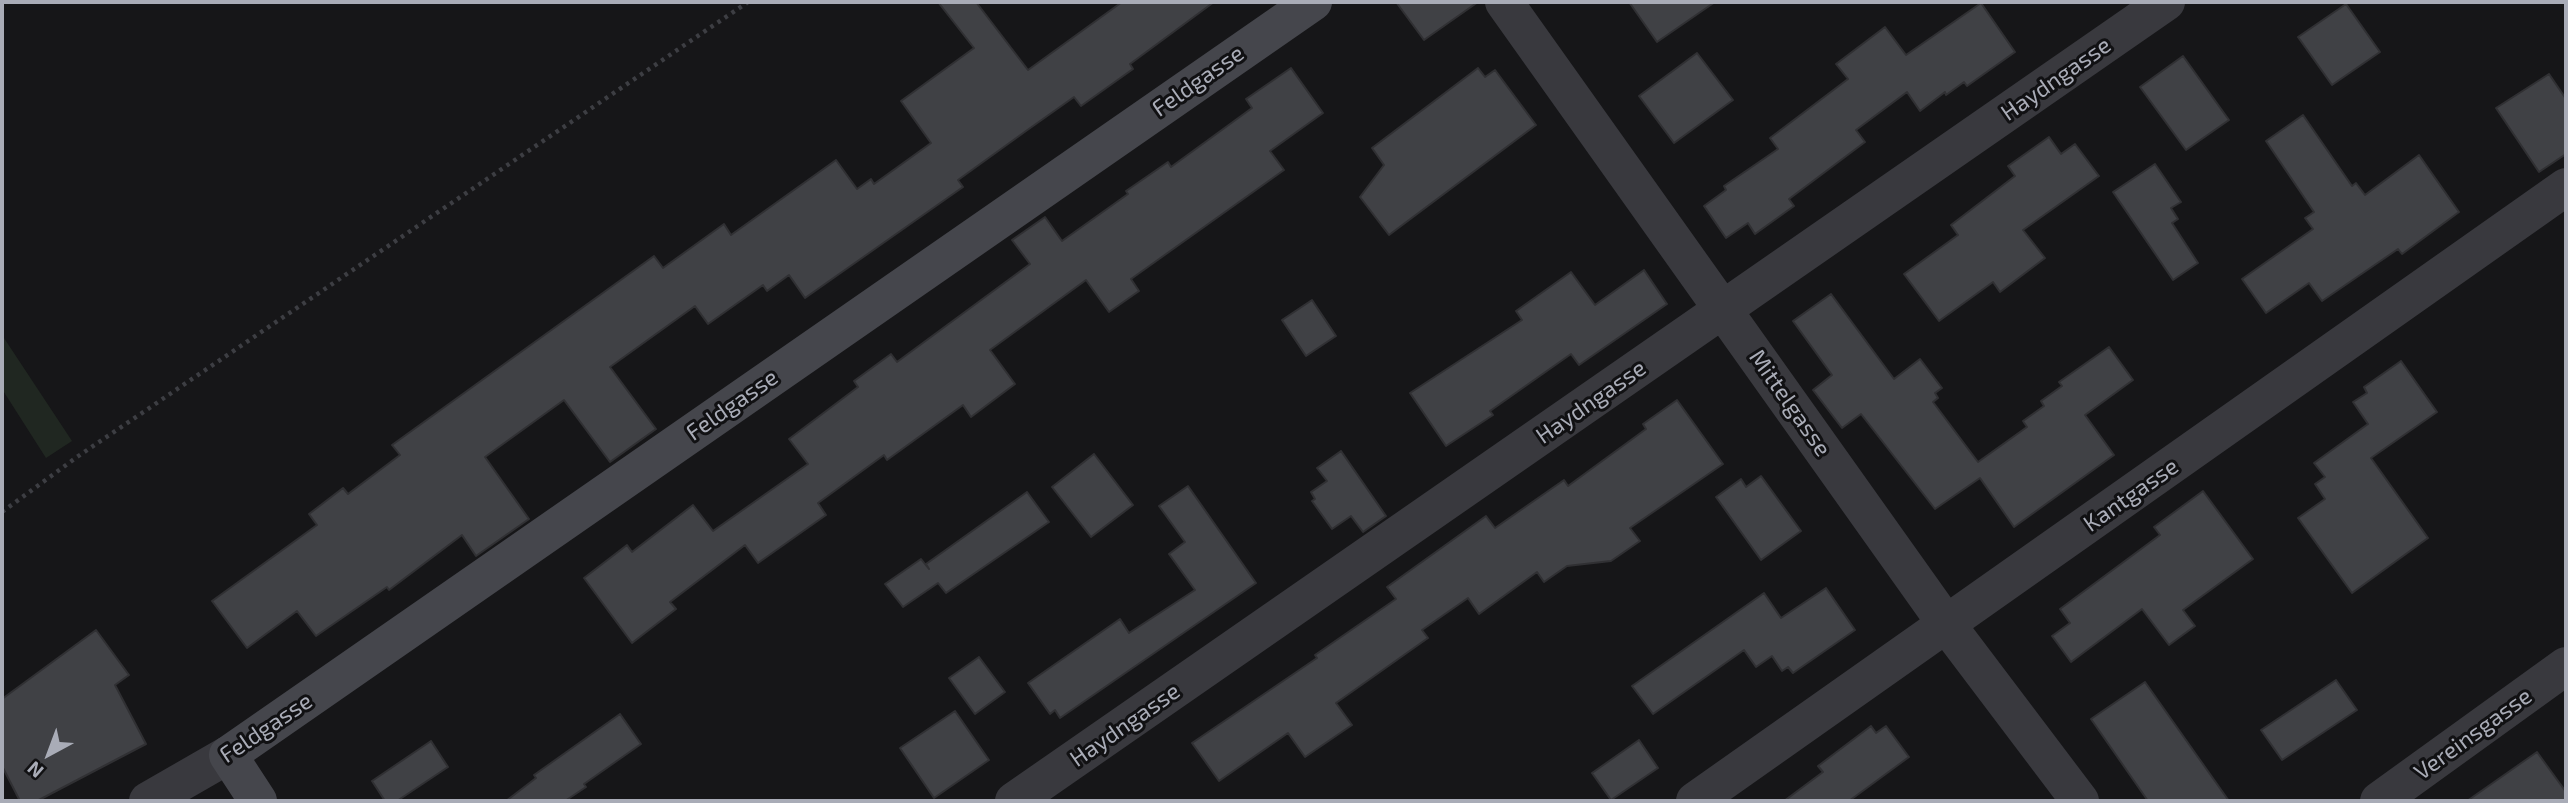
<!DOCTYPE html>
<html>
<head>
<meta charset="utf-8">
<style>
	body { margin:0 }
	#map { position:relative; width:2568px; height:803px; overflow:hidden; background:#161618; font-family:"Exo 2",sans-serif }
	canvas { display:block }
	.frame { position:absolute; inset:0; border:4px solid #a9acb7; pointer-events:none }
	.north { position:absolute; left:14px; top:719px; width:70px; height:70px; -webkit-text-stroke:5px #111113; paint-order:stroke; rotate:221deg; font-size:19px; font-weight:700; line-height:28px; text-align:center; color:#a9acb7 }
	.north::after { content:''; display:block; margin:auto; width:24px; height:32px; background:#a9acb7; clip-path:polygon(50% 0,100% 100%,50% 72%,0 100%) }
</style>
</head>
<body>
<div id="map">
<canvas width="2568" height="803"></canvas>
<div class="frame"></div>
<div class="north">N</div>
</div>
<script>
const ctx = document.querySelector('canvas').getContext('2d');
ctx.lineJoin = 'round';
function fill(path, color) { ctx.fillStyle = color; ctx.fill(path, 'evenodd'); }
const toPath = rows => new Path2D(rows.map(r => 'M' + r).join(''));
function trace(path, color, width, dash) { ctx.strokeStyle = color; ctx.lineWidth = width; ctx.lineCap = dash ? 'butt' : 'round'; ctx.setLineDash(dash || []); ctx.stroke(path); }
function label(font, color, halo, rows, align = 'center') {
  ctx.font = font + ' "Exo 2",sans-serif'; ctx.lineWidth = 6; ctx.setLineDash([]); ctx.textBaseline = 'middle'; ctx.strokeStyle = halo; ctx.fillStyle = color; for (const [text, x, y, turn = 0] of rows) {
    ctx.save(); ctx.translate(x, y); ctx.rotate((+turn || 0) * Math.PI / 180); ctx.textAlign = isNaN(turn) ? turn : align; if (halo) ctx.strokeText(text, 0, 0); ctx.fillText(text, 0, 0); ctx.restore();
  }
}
fill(toPath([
	[2,335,72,441,46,458,2,389]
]), '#202721');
const building = toPath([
	[938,2,976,2,1028,70,1122,2,1214,2,1130,64,1133,69,1081,106,1074,97,1026,131,958,180,963,187,805,298,789,275,767,291,763,285,708,324,695,306,610,367,656,429,610,462,564,400,485,457,529,519,476,556,462,535,389,590,387,587,316,636,297,611,247,648,212,601,317,525,309,514,343,488,348,494,400,455,392,445,654,256,663,268,724,224,731,235,836,160,857,189,871,179,874,184,931,143,901,101,974,48,938,2],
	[1396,2,1478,2,1424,40,1396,2],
	[1629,2,1715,2,1657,42,1629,2],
	[1981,3,2015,52,1967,86,1964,82,1946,95,1945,92,1920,111,1907,92,1856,130,1865,142,1789,199,1794,206,1755,234,1748,223,1726,238,1704,206,1726,190,1724,186,1778,149,1770,138,1848,79,1836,64,1885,27,1906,55,1981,3],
	[2346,4,2380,52,2332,85,2298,37,2346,4],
	[1697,53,1733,100,1674,143,1639,96,1697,53],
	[2183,56,2229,120,2186,150,2140,87,2183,56],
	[1291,68,1323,113,1270,151,1284,170,1131,279,1139,291,1109,312,1086,280,990,350,1015,384,971,417,963,405,887,460,884,455,818,503,826,515,758,563,745,545,670,602,676,609,632,643,584,578,627,545,632,552,693,505,713,531,808,464,789,439,858,387,854,381,891,354,897,362,1030,264,1012,240,1045,217,1062,241,1128,194,1126,191,1168,162,1171,167,1252,108,1246,99,1291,68],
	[1478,68,1485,77,1495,70,1536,125,1389,235,1360,197,1384,165,1372,148,1478,68],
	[2549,74,2566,99,2566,154,2539,172,2496,108,2549,74],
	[2303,115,2352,186,2356,183,2365,195,2419,155,2459,212,2402,254,2398,249,2322,301,2309,283,2266,313,2242,279,2313,229,2305,218,2314,212,2266,141,2303,115],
	[2049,137,2061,154,2075,144,2099,176,2023,230,2045,258,2000,292,1993,282,1939,321,1904,274,1958,235,1951,225,2015,176,2008,166,2049,137],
	[2155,164,2181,202,2171,208,2178,219,2172,223,2198,263,2173,280,2113,192,2155,164],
	[1644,270,1667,304,1579,365,1571,354,1490,411,1493,415,1446,446,1410,393,1522,320,1516,311,1571,272,1595,305,1644,270],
	[1831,294,1894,379,1920,359,1942,388,1935,393,1938,398,1933,402,1978,462,2027,427,2023,421,2044,406,2041,401,2062,386,2059,382,2109,347,2133,380,2085,415,2114,455,2014,527,1980,478,1935,509,1861,414,1842,428,1813,390,1832,375,1793,321,1831,294],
	[1312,300,1336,336,1306,356,1282,320,1312,300],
	[2401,361,2437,412,2371,458,2428,538,2352,593,2298,518,2325,499,2315,484,2325,477,2314,463,2368,424,2353,402,2367,393,2364,387,2401,361],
	[1677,400,1723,464,1630,528,1640,541,1611,561,1567,566,1544,582,1537,572,1479,614,1468,598,1422,630,1428,638,1336,703,1352,725,1305,757,1288,733,1219,781,1192,743,1317,658,1315,655,1396,599,1387,587,1486,516,1495,528,1564,480,1568,486,1646,429,1643,424,1677,400],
	[1341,451,1386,516,1363,532,1351,516,1332,529,1312,501,1315,499,1311,492,1327,481,1317,468,1341,451],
	[1094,454,1133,505,1091,537,1052,487,1094,454],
	[1761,476,1801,531,1761,560,1716,497,1741,479,1746,487,1761,476],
	[1188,486,1256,583,1060,718,1055,710,1050,714,1028,683,1120,619,1129,633,1195,590,1169,554,1185,542,1159,506,1188,486],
	[2203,491,2253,559,2183,610,2195,626,2169,645,2142,609,2071,662,2052,636,2070,623,2060,609,2160,535,2154,527,2203,491],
	[1027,492,1049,522,946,593,938,583,903,607,885,584,921,559,929,569,926,564,1027,492],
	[1826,588,1855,630,1793,673,1788,667,1782,671,1772,656,1756,667,1744,650,1653,714,1632,686,1764,593,1781,618,1826,588],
	[96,630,129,675,115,685,146,744,37,801,20,801,2,766,2,699,96,630],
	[979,657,1005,692,975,714,949,678,979,657],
	[2336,680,2357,710,2282,760,2261,730,2336,680],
	[2145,682,2229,801,2148,801,2091,719,2145,682],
	[955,711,989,760,934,798,900,748,955,711],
	[620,714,641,744,584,784,586,787,565,801,506,801,536,778,534,775,620,714],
	[1871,726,1876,733,1886,726,1909,757,1849,801,1784,801,1823,772,1818,766,1871,726],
	[1639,740,1658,768,1611,800,1592,773,1639,740],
	[431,741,448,767,397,801,385,801,372,781,431,741],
	[2537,752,2566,792,2566,801,2467,801,2537,752]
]);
fill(building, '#404145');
trace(building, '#303033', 2);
trace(toPath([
	[2,512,77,457,748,2]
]), '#3d3e43', 4.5, [3.5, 5]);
trace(toPath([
	[1504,2,1947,625,2080,801],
	[148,801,228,755],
	[1014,801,2166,2],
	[1695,801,2566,187],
	[2379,801,2566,666]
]), '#39393e', 38);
trace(toPath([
	[258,801,228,755,1313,2]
]), '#45464c', 38);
label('23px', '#a9acb7', '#111113', [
	["Haydngasse",2056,79,-35],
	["Feldgasse",1198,81,-35],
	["Haydngasse",1591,402,-35],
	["Mittelgasse",1790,403,55],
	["Feldgasse",732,405,-35],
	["Kantgasse",2131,495,-35],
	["Haydngasse",1125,725,-35],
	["Feldgasse",266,728,-34],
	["Vereinsgasse",2473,734,-36]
]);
</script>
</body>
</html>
